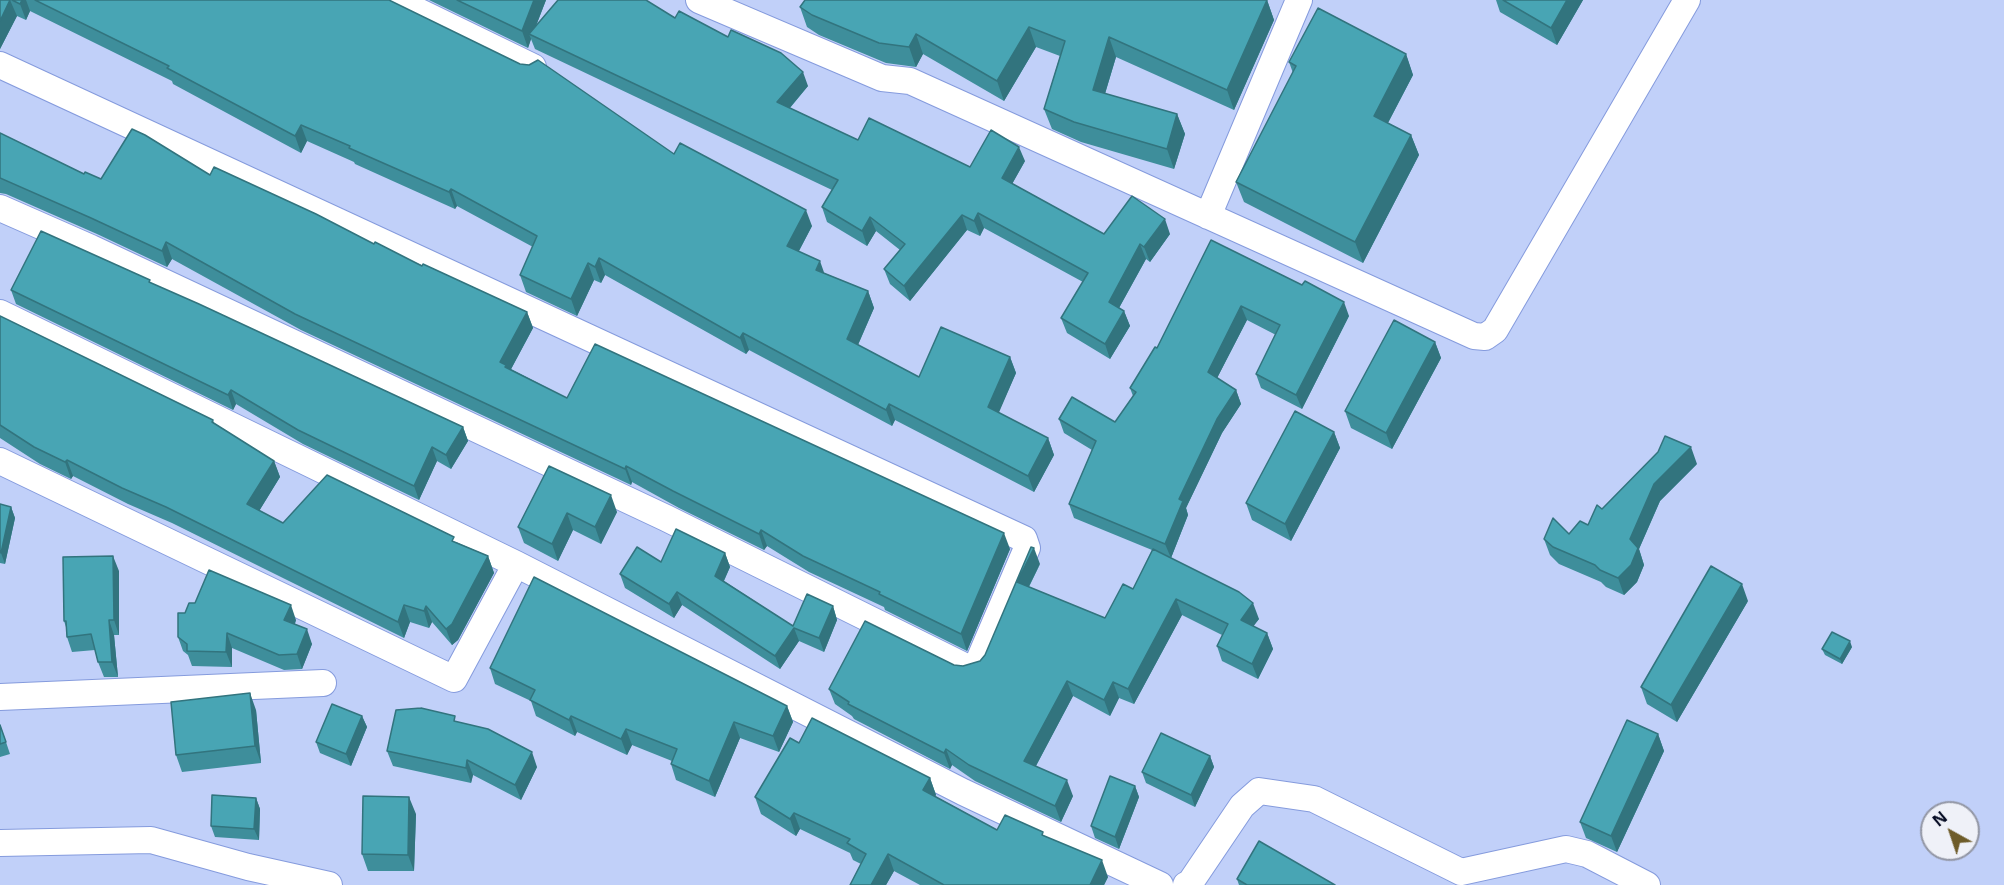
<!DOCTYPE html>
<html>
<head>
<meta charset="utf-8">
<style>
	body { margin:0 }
	#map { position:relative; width:2004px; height:885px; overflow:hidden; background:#c1d0f9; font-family:"Open Sans",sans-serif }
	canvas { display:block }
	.north { position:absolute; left:1920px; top:801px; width:60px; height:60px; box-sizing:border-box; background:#eff1f8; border:2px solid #9296a4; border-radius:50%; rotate:320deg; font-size:16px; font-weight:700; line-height:24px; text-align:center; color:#070d25 }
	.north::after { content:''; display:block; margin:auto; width:21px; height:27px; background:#6e5c2a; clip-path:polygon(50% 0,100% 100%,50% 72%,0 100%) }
</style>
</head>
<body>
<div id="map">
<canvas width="2004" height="885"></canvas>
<div class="north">N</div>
</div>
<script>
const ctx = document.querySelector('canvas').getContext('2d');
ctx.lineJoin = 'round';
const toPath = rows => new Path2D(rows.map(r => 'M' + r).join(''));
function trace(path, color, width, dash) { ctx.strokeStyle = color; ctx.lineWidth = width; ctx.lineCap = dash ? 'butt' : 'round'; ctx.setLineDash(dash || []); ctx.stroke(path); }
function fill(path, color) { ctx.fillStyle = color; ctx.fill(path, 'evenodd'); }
const minor = toPath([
	[395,0,533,67],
	[699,0,882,78,910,81,1474,336,1485,337,1495,330,1687,0],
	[0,65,1024,539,1027,548,977,665,966,667,666,518,91,248,0,208],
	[1208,216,1299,0],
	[0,313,516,564,963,792,1160,885],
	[0,461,454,679,516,564],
	[0,697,323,683],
	[0,843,151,840,248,867,329,885],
	[1186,885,1190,883,1242,806,1259,791,1314,799,1461,872,1566,849,1587,854,1647,885]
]);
trace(minor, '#859bdd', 28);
trace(minor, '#fff', 26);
fill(toPath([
	[0,0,389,0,674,154,812,226,799,251,824,273,868,291,874,308,858,345,919,377,1010,357,1016,373,998,413,1048,438,1054,455,1034,492,895,420,892,426,749,350,746,354,605,275,601,283,594,280,577,316,526,292,520,275,533,247,457,206,455,209,355,164,354,162,307,141,301,153,173,84,172,81,30,11,26,20,17,16,0,49],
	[429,0,546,0,536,26,675,18,808,86,790,108,858,140,970,167,1025,161,1012,184,1104,234,1170,234,1150,262,1146,259,1119,308,1124,311,1130,326,1110,359,1067,333,1061,318,1083,282,984,228,980,236,967,230,910,301,890,284,884,269,900,250,876,231,867,246,827,222,822,207,832,190,535,49,531,39,528,48],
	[1267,0,1274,20,1234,110,1116,57,1105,94,1177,114,1185,134,1174,169,1081,142,1052,129,1044,109,1060,56,1036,47,1004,101,923,54,916,67,886,63,819,35,807,27,800,7],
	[1496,0,1583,0,1557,45,1500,12],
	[1406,54,1413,75,1388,123,1411,135,1419,155,1363,263,1244,202,1236,182,1293,73,1289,62],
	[0,133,84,174,101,179,210,175,374,244,527,312,533,328,511,369,567,398,1010,549,967,651,885,610,884,607,809,572,767,546,764,550,679,508,632,482,631,485,301,330,172,259,167,267,97,234,6,194,0,193],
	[1211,240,1349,316,1302,409,1261,388,1256,374,1276,335,1247,320,1217,378,1236,390,1241,404,1222,433,1186,508,1188,515,1171,558,1259,619,1253,626,1267,633,1273,649,1258,679,1222,661,1217,646,1222,635,1182,615,1134,704,1119,698,1110,716,1073,696,1036,766,1073,796,1061,822,975,781,952,765,950,769,854,719,852,716,835,704,829,689,954,665,963,666,980,661,985,655,1040,564,1029,587,1105,618,1133,589,1152,550,1074,518,1069,504,1092,450,1064,433,1059,419,1115,422,1133,396,1130,388,1157,348],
	[151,283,463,427,468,441,451,469,437,461,419,500,303,444,236,404,233,410,16,304,11,290],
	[0,316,213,420,214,423,274,461,280,477,259,511,283,523,456,542,488,556,494,573,458,640,452,645,432,622,429,628,410,622,404,638,172,523,128,504,73,476,71,479,40,464,0,438],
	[1435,342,1441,358,1392,449,1351,428,1345,411],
	[1334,432,1340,448,1291,541,1252,520,1246,503],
	[1697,464,1660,501,1639,549,1644,565,1637,582,1624,595,1606,587,1601,582,1559,564,1550,555,1544,539,1569,534,1588,525,1602,509],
	[549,466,617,512,601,544,573,530,558,561,524,543,518,527],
	[0,504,11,507,15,518,5,564,0,563],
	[725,553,730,567,724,581,793,626,833,606,837,620,824,652,799,641,780,669,682,605,674,618,625,588,620,574,661,562],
	[119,571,119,635,114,635,118,677,104,677,98,662,95,650,72,652,67,637,66,627,64,621],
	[1748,601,1677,722,1647,704,1641,687],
	[296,620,295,624,312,644,302,669,284,670,232,648,232,667,192,666,188,655,183,651,178,637],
	[1852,647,1842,664,1825,655,1822,649],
	[490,668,787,706,793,722,779,752,740,738,715,797,676,780,671,764,672,761,632,745,627,755,577,732,575,736,536,716,531,701,495,684],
	[256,710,261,763,182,772,176,755],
	[362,716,367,727,351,766,320,753,316,742],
	[458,722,537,767,521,800,473,775,471,783,393,766,387,751],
	[0,724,10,754,0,757],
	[1658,734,1664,751,1617,852,1586,838,1580,822],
	[799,743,930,778,936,795,935,796,997,830,1044,836,1108,877,1104,885,920,885,894,871,886,885,850,885,861,864,853,860,850,853,800,829,796,836,761,814,755,797],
	[1210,756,1214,767,1195,807,1146,783,1142,772],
	[1135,786,1139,797,1119,849,1095,838,1091,826],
	[256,798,260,809,259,840,215,837,211,826],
	[416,814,414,871,368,871,362,854],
	[1237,879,1335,885,1239,885]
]), '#3e8e9b');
fill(toPath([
	[10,0,17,16,0,49,0,21],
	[22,0,26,0,30,11,26,20,20,4],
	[534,0,546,0,532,36,529,34,531,39,528,48,522,31],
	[1267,0,1274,20,1234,110,1227,90],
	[1567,0,1583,0,1557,45,1551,28],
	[1029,27,1036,47,1004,101,997,81],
	[916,34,923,54,916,67,909,47],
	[1109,37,1116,57,1100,110,1093,90],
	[1406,54,1413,75,1381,136,1374,116],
	[803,72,808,86,782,117,777,102],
	[1177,114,1185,134,1174,169,1167,149],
	[301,125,307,141,301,153,295,136],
	[1411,135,1419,155,1363,263,1355,242],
	[1019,147,1025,161,1007,193,1002,178],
	[451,189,457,206,455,209,449,192],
	[806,210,812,226,793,262,787,246],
	[978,213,984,228,980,236,974,221],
	[962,215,967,230,910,301,904,286],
	[870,217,876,231,867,246,862,231],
	[1165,219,1170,234,1150,262,1144,247],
	[166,242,172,259,167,267,162,251],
	[1140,244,1146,259,1114,317,1109,302],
	[599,258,605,275,601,283,595,267],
	[820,261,826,278,816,270],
	[588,263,594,280,577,316,571,299],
	[868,291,874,308,853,356,847,339],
	[1344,302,1349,316,1302,409,1296,395],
	[1241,306,1247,320,1213,386,1208,372],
	[1124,311,1130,326,1110,359,1105,344],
	[527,312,533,328,509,373,500,362],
	[743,333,749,350,746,354,740,338],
	[1435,342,1441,358,1392,449,1386,433],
	[1010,357,1016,373,994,424,988,407],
	[231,390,236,404,233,410,228,395],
	[1236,390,1241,404,1222,433,1186,508,1188,515,1171,558,1165,544,1179,499,1217,419],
	[889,404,895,420,892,426,886,410],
	[463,427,468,441,451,469,446,455],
	[1334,432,1340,448,1291,541,1285,524],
	[1048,438,1054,455,1034,492,1028,476],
	[432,447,437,461,419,500,414,486],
	[1691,447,1697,464,1660,501,1639,549,1644,565,1637,582,1624,595,1618,578,1630,539,1654,484],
	[67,460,73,476,71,479,65,462],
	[274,461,280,477,253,521,247,504],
	[626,466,632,482,631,485,625,469],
	[611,495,617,512,601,544,595,527],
	[11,507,15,518,5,564,1,553],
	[567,513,573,530,558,561,552,544],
	[761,530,767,546,764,550,759,534],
	[1004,533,1010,549,967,651,961,634],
	[1034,548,1040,564,1023,598,1017,582],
	[725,553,730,567,720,589,715,576],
	[113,556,119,571,119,635,114,620],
	[488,556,494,573,458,640,452,645,446,629],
	[1742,584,1748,601,1677,722,1671,705],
	[677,592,682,605,674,618,669,604],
	[1176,599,1182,615,1134,704,1128,689],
	[1253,603,1259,619,1246,636,1241,620],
	[291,605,296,620,290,635,284,620],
	[404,605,410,622,404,638,398,622],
	[426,606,432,622,429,628,424,611],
	[833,606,837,620,824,652,819,638],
	[109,620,114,635,118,677,112,662],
	[794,628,799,641,780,669,775,656],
	[307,629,312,644,302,669,297,654],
	[227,633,232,648,232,667,226,652],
	[1267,633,1273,649,1258,679,1252,664],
	[1850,641,1852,647,1842,664,1840,659],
	[1067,681,1073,696,1030,777,1024,761],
	[1113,682,1119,698,1110,716,1104,700],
	[250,693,256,710,261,763,255,746],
	[787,706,793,722,779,752,773,736],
	[362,716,367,727,351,766,346,754],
	[571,716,577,732,575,736,569,720],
	[734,722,740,738,715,797,709,781],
	[626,729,632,745,627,755,621,739],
	[1658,734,1664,751,1617,852,1611,836],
	[946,749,952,765,950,769,944,753],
	[532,752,537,767,521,800,515,785],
	[1210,756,1214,767,1195,807,1191,795],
	[467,760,473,775,471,783,466,768],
	[930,778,936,795,929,806,923,790],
	[1067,780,1073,796,1061,822,1055,806],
	[1135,786,1139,797,1119,849,1115,837],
	[409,797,416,814,414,871,408,855],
	[256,798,260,809,259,840,254,829],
	[794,813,800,829,796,836,790,819],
	[888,854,894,871,886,885,871,885],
	[1102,860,1108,877,1104,885,1090,885]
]), '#32747e');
const building = toPath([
	[0,0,10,0,0,21,0,0],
	[12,0,22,0,20,4,12,0],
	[35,0,389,0,520,64,529,65,538,60,674,154,680,143,806,210,787,246,820,261,816,270,868,291,847,339,919,377,941,327,1010,357,988,407,1048,438,1028,476,889,404,886,410,743,333,740,338,599,258,595,267,588,263,571,299,520,275,537,236,451,189,449,192,349,148,350,146,301,125,295,136,167,68,169,66,35,0],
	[457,0,534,0,522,31,457,0],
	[558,0,646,0,675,18,679,11,728,37,731,30,781,53,803,72,777,102,858,140,869,118,970,167,991,130,1019,147,1002,178,1104,234,1132,196,1165,219,1144,247,1140,244,1109,302,1124,311,1105,344,1061,318,1088,273,978,213,974,221,962,215,904,286,884,269,905,244,870,217,862,231,822,207,838,180,529,34,558,0],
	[805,0,1267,0,1227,90,1109,37,1093,90,1177,114,1167,149,1074,122,1044,109,1065,41,1029,27,997,81,916,34,909,47,879,43,812,15,800,7,805,0],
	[1503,0,1567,0,1551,28,1503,0],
	[1318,8,1406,54,1374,116,1411,135,1355,242,1236,182,1296,66,1289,62,1318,8],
	[132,129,145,135,210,175,214,167,316,214,374,244,375,242,422,266,423,264,527,312,500,362,506,365,505,367,567,398,595,344,1004,533,961,634,879,594,880,592,803,556,761,530,759,534,673,491,626,466,625,469,295,314,166,242,162,251,91,218,0,178,0,133,84,174,85,172,101,179,132,129],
	[41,231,150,280,149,282,199,304,463,427,446,455,432,447,414,486,298,430,231,390,228,395,11,290,41,231],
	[1211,240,1302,285,1305,281,1344,302,1296,395,1256,374,1280,325,1241,306,1208,372,1236,390,1217,419,1179,499,1183,501,1165,544,1069,504,1096,441,1059,419,1072,397,1115,422,1136,392,1130,388,1155,347,1157,348,1211,240],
	[0,316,213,420,212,422,274,461,247,504,283,523,327,475,454,537,452,541,488,556,452,624,446,629,426,606,424,611,404,605,398,622,166,507,122,488,67,460,65,462,34,447,0,425,0,316],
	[1394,320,1435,342,1386,433,1345,411,1394,320],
	[1295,411,1334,432,1285,524,1246,503,1295,411],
	[1665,436,1691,447,1654,484,1630,539,1638,548,1631,565,1618,578,1600,570,1595,565,1553,547,1544,539,1553,518,1569,534,1580,521,1588,525,1597,505,1602,509,1658,452,1665,436],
	[549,466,611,495,595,527,567,513,552,544,518,527,549,466],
	[0,504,11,507,1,553,0,552,0,504],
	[676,529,725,553,715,576,793,626,807,594,833,606,819,638,794,628,775,656,677,592,669,604,620,574,637,547,661,562,676,529],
	[1031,547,1034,548,1017,582,1105,618,1123,584,1133,589,1153,549,1239,592,1253,603,1241,620,1267,633,1252,664,1217,646,1228,624,1176,599,1128,689,1113,682,1104,700,1067,681,1024,761,1067,780,1055,806,969,765,946,749,944,753,848,704,849,702,829,689,865,621,954,665,963,666,980,661,985,655,1031,547],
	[113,556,114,620,109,620,112,662,98,662,91,634,67,637,66,621,64,621,63,557,113,556],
	[1711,566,1742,584,1671,705,1641,687,1711,566],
	[209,570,291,605,284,620,307,629,297,654,279,655,227,633,226,652,187,651,187,644,178,637,178,613,185,613,189,603,195,603,209,570],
	[534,577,787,706,773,736,734,722,709,781,671,764,677,749,626,729,621,739,571,716,569,720,530,700,535,690,490,668,534,577],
	[1832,632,1850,641,1840,659,1822,649,1832,632],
	[250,693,255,746,176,755,171,702,250,693],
	[332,704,362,716,346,754,316,742,332,704],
	[421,708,455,716,454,721,488,729,532,752,515,785,467,760,466,768,387,751,396,710,421,708],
	[812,718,930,778,923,790,997,830,1005,815,1043,832,1042,835,1102,860,1090,885,944,885,888,854,871,885,850,885,866,854,847,843,850,839,794,813,790,819,755,797,790,738,799,743,812,718],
	[1627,720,1658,734,1611,836,1580,822,1627,720],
	[0,725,6,742,0,744,0,725],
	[1161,733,1210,756,1191,795,1142,772,1161,733],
	[1110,776,1135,786,1115,837,1091,826,1110,776],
	[212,795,256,798,254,829,211,826,212,795],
	[363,796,409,797,408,855,362,854,363,796],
	[1259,841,1335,885,1247,885,1237,879,1259,841]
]);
fill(building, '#48a5b4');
trace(building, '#32747e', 1.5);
</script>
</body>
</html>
